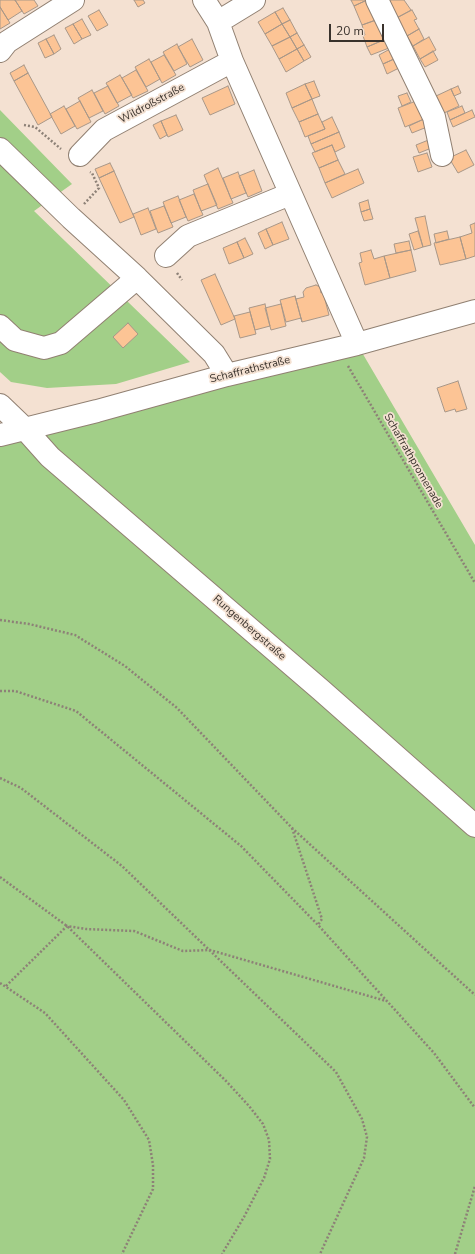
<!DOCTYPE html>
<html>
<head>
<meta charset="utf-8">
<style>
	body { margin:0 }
	#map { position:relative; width:475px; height:1254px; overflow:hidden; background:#f4e1d2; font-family:"Nunito Sans",sans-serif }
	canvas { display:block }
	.scale { position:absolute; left:329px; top:24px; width:55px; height:18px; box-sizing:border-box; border:2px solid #39322c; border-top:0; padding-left:5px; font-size:12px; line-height:14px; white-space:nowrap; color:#39322c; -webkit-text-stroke:3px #f4e1d2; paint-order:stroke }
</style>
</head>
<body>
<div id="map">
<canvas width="475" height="1254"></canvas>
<div class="scale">20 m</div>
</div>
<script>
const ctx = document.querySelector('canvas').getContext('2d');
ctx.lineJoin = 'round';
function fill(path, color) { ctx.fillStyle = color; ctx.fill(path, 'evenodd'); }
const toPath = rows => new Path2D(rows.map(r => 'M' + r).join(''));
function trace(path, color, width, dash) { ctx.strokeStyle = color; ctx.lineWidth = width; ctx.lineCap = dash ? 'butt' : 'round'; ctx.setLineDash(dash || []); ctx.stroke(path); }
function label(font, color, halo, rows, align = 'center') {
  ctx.font = font + ' "Nunito Sans",sans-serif'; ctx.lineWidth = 3.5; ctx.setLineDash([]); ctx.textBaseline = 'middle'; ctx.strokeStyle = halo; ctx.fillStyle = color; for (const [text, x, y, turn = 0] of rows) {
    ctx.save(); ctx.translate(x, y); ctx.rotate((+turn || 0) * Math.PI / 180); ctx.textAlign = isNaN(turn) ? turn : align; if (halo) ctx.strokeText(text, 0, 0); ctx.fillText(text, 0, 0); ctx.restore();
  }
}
fill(toPath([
	[0,110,72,184,34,211,190,362,116,384,47,388,11,382,0,372],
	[357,344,475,545,475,1254,0,1254,0,440]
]), '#a2cf88');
const building = toPath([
	[0,0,15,0,22,11,8,20,0,7,0,0],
	[15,0,34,0,38,6,24,14,15,0],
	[134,0,143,0,145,3,138,7,134,0],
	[351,0,367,0,354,6,351,0],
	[367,0,376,20,362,25,354,6,367,0],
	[390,0,404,0,411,10,397,18,388,1,390,0],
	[0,7,10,23,0,29,0,7],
	[283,8,290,20,282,24,275,12,283,8],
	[99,10,108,25,97,31,88,16,99,10],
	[412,10,417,19,414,20,419,29,407,36,396,18,412,10],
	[275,12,282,24,265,34,258,22,275,12],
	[82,19,91,35,82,39,73,24,82,19],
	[290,20,297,33,290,37,282,24,290,20],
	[376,20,386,39,367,47,363,36,365,35,362,25,376,20],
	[73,24,82,39,74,44,65,28,73,24],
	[282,24,290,37,272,46,265,34,282,24],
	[419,29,424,39,413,46,407,36,419,29],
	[297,33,304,45,297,49,290,37,297,33],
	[54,35,61,49,54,54,46,39,54,35],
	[290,37,297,49,279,59,272,46,290,37],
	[429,37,436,50,420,59,413,46,429,37],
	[46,39,54,54,45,58,38,43,46,39],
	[192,39,203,60,190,67,178,47,192,39],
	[386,39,389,48,371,55,367,47,386,39],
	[177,44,187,64,174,71,163,52,177,44],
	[304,45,311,57,304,61,297,49,304,45],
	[297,49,304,61,286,72,279,59,297,49],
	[390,49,394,59,383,64,379,55,390,49],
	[433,51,438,60,425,67,420,59,433,51],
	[164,55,176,75,162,83,151,62,164,55],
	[149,59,160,79,146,87,135,67,149,59],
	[394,59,399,68,387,74,383,64,394,59],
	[24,65,28,73,14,81,10,73,24,65],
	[136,70,148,91,133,98,122,78,136,70],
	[28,73,52,117,38,125,14,81,28,73],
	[120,75,132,95,117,103,106,83,120,75],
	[314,81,320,96,312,99,305,84,314,81],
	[305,84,312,99,292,108,286,93,305,84],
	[108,86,119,106,105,114,94,93,108,86],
	[228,86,235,104,210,115,202,98,228,86],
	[458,86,461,93,454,96,451,89,458,86],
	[451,89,459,106,444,113,436,96,451,89],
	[92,90,103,111,89,118,78,98,92,90],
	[407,93,411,102,402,106,398,96,407,93],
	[312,99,318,114,299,122,292,108,312,99],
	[80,101,91,122,77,129,66,109,80,101],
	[416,101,424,119,405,127,398,108,416,101],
	[64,106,75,126,61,134,50,114,64,106],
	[462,106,465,113,450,120,447,112,462,106],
	[472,110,475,117,453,127,450,120,472,110],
	[318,114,325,129,305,137,299,122,318,114],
	[176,115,183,130,168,137,161,121,176,115],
	[332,117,339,132,311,144,308,136,325,129,322,122,332,117],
	[424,119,427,127,412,133,409,126,424,119],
	[161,121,167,135,160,139,153,125,161,121],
	[339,132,345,147,335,152,332,145,315,152,311,144,339,132],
	[431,139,434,147,419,153,416,145,431,139],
	[332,145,338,160,319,168,312,153,332,145],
	[466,150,474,165,458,173,449,158,466,150],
	[427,153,432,167,418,172,413,157,427,153],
	[338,160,345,174,325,183,319,168,338,160],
	[110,163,114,171,99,178,95,169,110,163],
	[218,168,233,203,218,209,204,175,218,168],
	[358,169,364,183,332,198,325,183,358,169],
	[254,170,262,191,248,197,239,176,254,170],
	[114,171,134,217,120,223,99,178,114,171],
	[238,172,246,193,231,199,223,178,238,172],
	[208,184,217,205,201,211,193,190,208,184],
	[194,194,203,215,188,221,179,200,194,194],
	[178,196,186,217,171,223,163,202,178,196],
	[368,200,370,209,361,212,359,203,368,200],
	[164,206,173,227,158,233,150,211,164,206],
	[148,208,156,229,141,235,133,214,148,208],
	[370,209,373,219,364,221,361,212,370,209],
	[425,216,431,245,423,247,415,218,425,216],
	[282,222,289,239,273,245,266,229,282,222],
	[475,223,475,256,466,259,460,237,472,233,470,225,475,223],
	[266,229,273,245,265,249,258,233,266,229],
	[418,231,423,247,414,250,409,234,418,231],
	[447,231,449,239,436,243,434,234,447,231],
	[460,237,466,259,440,265,434,243,460,237],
	[245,238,253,254,244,258,237,242,245,238],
	[409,241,411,250,396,253,394,244,409,241],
	[237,242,244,258,229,264,223,248,237,242],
	[371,250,374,259,384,256,390,278,365,285,359,263,362,262,360,253,371,250],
	[411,250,416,271,390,278,384,256,411,250],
	[215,274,235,319,221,325,201,280,215,274],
	[316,285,320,287,321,293,323,292,329,315,302,322,295,296,296,299,304,297,303,292,306,288,316,285],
	[295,296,302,322,301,318,286,322,280,300,295,296],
	[265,304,270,326,255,330,249,308,265,304],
	[281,304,286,326,271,330,265,308,281,304],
	[250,312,256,334,240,338,234,316,250,312],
	[128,323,138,334,123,348,113,337,128,323],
	[458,381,467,409,456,412,455,409,445,412,437,388,458,381]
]);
fill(building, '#fcc495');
trace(building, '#a89788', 1);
const minor = toPath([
	[204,0,218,22],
	[254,0,218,22,232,61,357,344],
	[377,0,434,117,442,155],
	[0,51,7,42,73,0],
	[0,149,71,218,137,278,214,354,227,375],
	[80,155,104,130,232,61],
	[166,256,188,236,290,194],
	[0,326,15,340,44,348,61,343,137,278],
	[0,405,25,429,50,457,321,690,475,826],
	[0,435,97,411,227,375,357,344,475,311]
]);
trace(minor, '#918072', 24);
trace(toPath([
	[24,125,35,127,61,149],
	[84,204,99,188,92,173,90,172],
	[177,273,182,280],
	[348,366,475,583],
	[0,620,29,624,75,635,125,666,177,708,292,828,475,995],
	[0,691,15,691,76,711,241,846,318,925,434,1053,475,1108],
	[0,778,21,788,122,866,336,1072,362,1119,367,1137,364,1158,320,1254],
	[292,828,322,919,318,925],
	[0,877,67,926,226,1081,249,1106,263,1124,269,1140,270,1159,264,1178,244,1217,222,1254],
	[0,983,45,1013,124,1100,149,1140,153,1165,153,1189,122,1254],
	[6,986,67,926,86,929,134,931,183,951,210,950,386,1001],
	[455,1254,475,1186]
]), '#8d8177', 2.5, [2, 2]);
trace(minor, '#fff', 22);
label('11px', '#39322c', '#f4e1d2', [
	["Wildroßstraße",152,104,-28],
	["Schaffrathstraße",250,370,-14],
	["Schaffrathpromenade",413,461,60],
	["Rungenbergstraße",249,628,41]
]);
</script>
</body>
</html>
